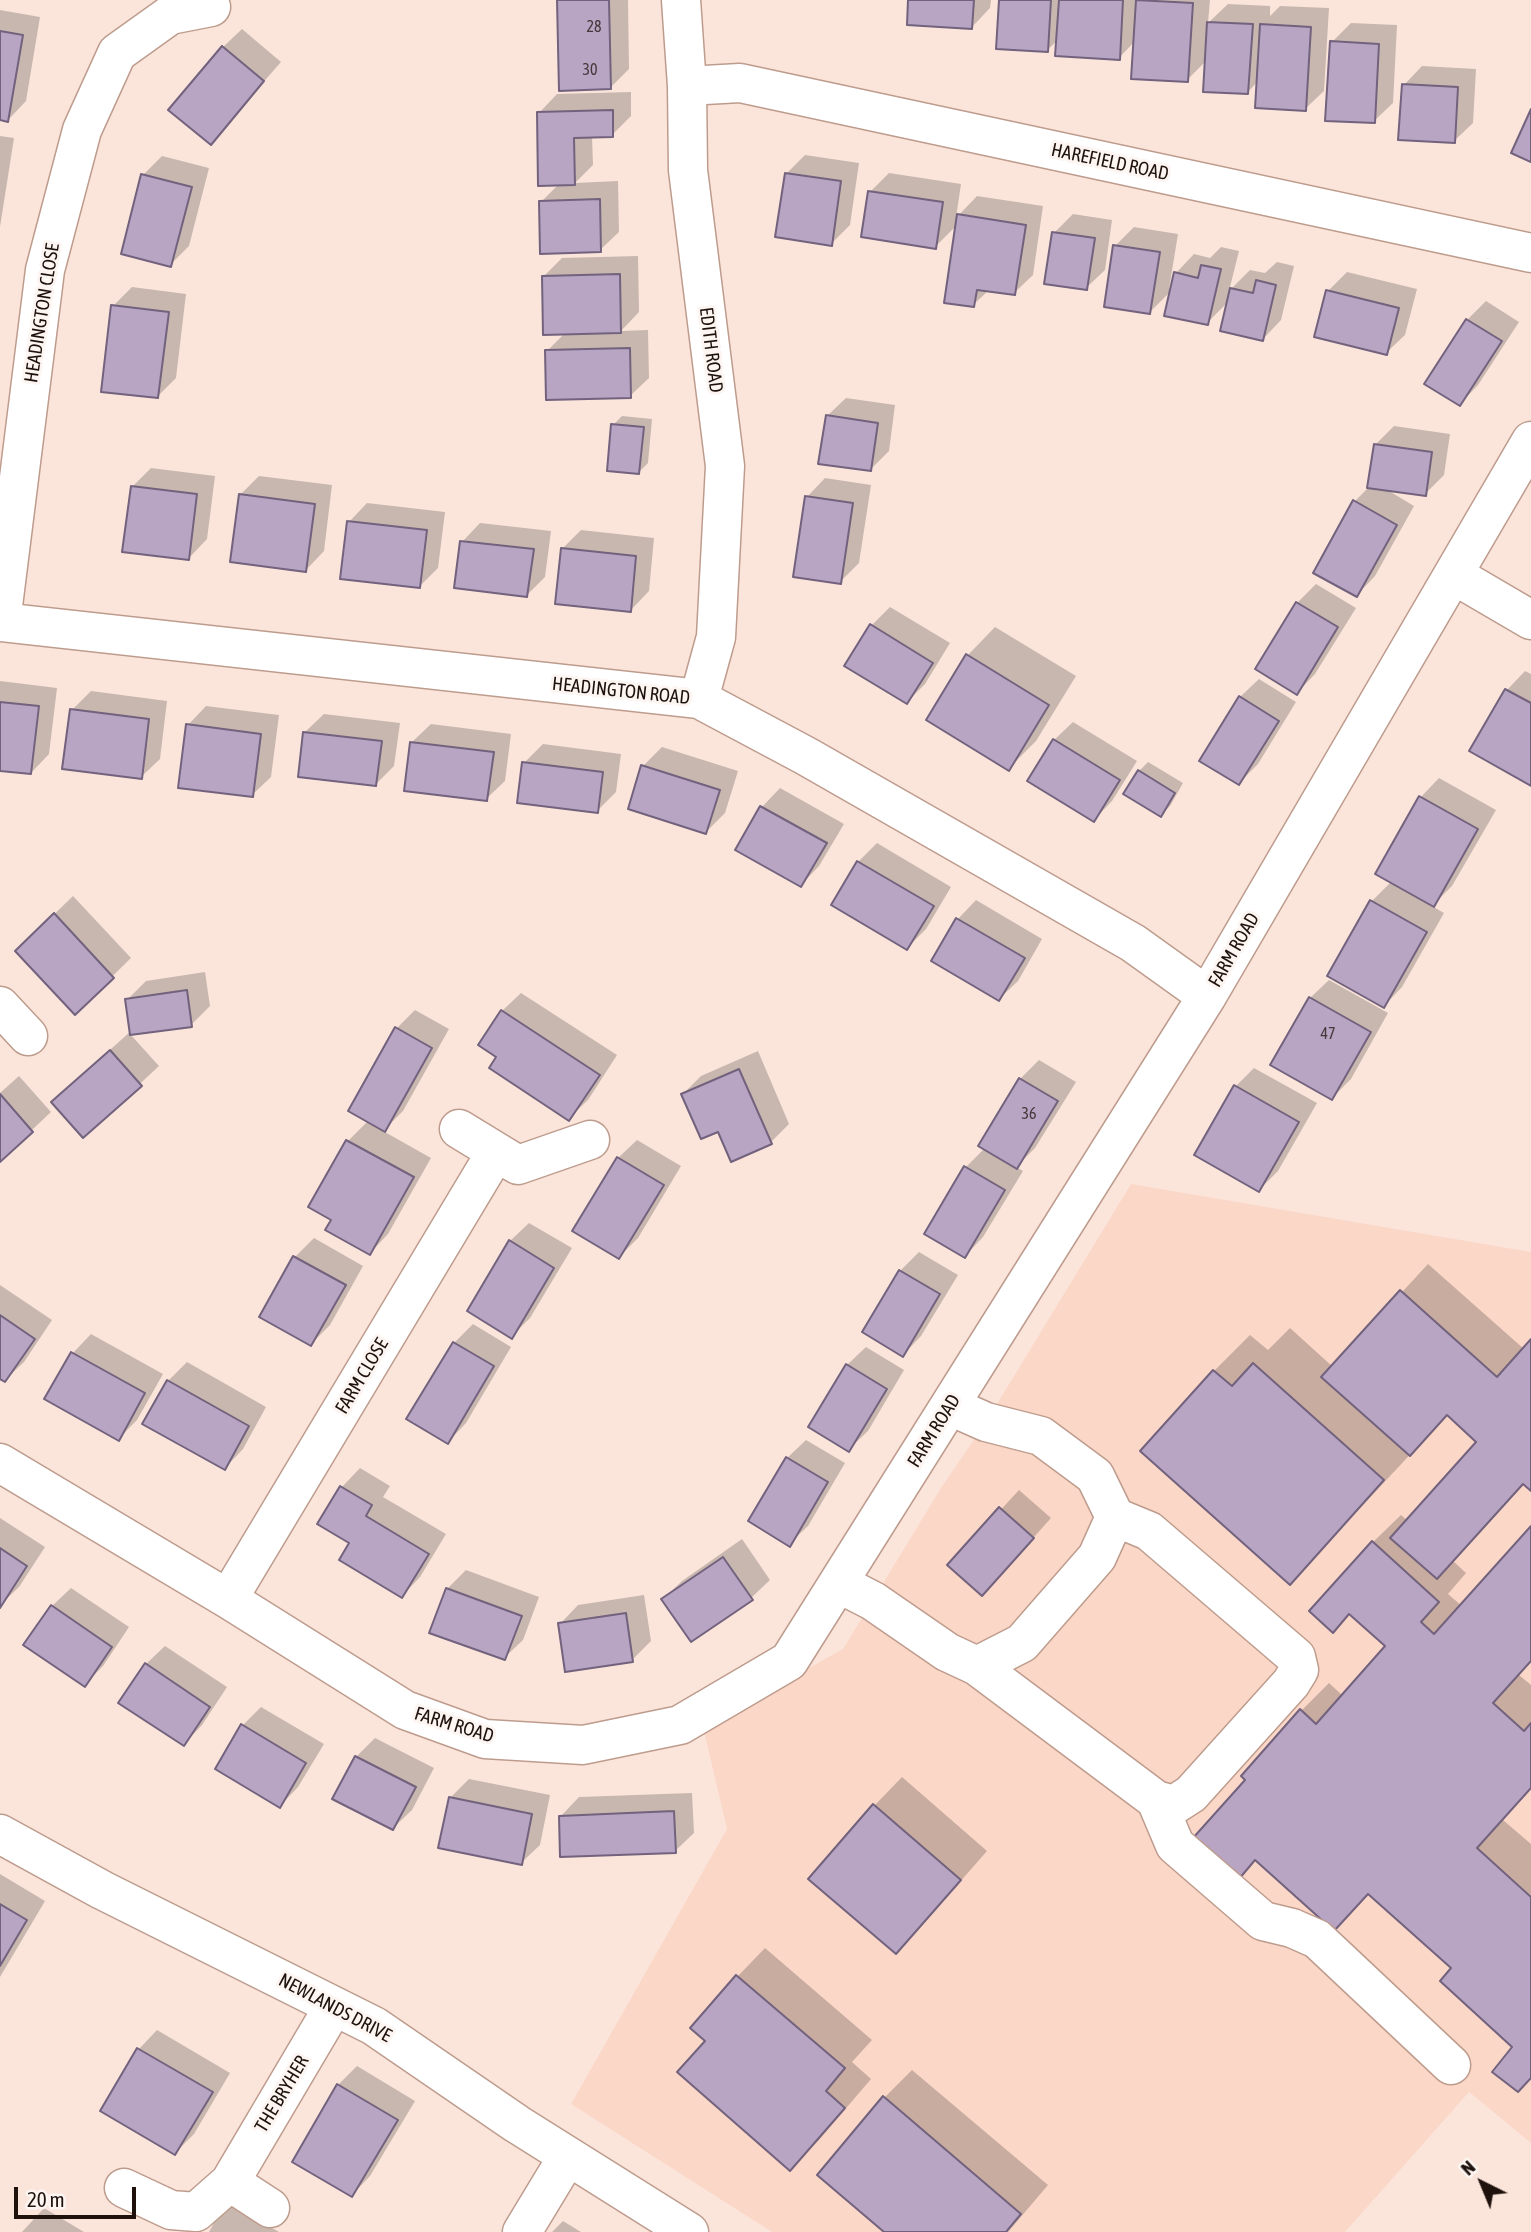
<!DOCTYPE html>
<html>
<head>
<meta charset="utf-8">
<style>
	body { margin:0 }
	#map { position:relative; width:1531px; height:2232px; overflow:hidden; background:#fbe5db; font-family:"Asap Condensed",sans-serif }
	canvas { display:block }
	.north { position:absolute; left:1447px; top:2148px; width:70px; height:70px; -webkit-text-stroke:5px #fdf5f2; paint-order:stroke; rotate:317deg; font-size:19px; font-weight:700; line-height:28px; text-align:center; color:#1f120d }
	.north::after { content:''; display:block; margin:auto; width:24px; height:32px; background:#1f120d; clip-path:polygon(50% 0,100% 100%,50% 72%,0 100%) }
	.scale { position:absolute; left:14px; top:2187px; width:122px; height:32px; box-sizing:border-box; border:4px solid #1f120d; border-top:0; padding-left:9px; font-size:21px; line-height:24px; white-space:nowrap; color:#1f120d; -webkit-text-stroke:5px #fdf5f2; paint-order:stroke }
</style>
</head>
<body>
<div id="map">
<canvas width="1531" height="2232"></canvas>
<div class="north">N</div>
<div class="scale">20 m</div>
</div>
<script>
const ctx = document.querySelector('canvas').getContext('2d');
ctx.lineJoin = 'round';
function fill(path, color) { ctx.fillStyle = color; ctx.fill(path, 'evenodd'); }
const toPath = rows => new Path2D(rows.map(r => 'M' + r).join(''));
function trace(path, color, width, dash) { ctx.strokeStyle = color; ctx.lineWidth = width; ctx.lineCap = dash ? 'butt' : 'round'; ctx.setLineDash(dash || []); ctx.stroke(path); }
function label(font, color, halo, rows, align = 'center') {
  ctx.font = font + ' "Asap Condensed",sans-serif'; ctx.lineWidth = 6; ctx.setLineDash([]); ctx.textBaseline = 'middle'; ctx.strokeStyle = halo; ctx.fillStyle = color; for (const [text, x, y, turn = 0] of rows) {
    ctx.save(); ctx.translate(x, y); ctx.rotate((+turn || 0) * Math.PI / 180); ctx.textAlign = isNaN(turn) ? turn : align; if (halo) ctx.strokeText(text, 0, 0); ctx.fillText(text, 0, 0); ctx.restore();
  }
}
fill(toPath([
	[1131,1184,1531,1252,1531,2143,1469,2092,1345,2232,772,2232,571,2104,727,1829,703,1727,843,1649,941,1488,986,1422]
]), '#fbd7c8');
fill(toPath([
	[559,0,628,0,629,69,610,88],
	[910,0,991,0,990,8,972,27],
	[1001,0,1210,0,1208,23,1228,4,1270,6,1270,16,1280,6,1329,8,1324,91,1305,109,1258,81,1247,93,1207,60,1187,80,1135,41,1119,58,1058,40,1047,50],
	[0,10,40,17,26,101,8,120,0,118],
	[1351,23,1397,25,1393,103,1374,121,1332,42],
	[242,29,281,62,210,143,223,47],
	[1422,66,1476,69,1473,123,1454,141,1404,85],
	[631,92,631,116,612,135,592,136,593,165,575,183,618,181,619,232,600,250,541,202,559,184,539,113,557,94],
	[0,136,14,138,0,227],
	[805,155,859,163,850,225,831,244,786,174],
	[162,156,209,168,189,246,170,265,143,175],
	[889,173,961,184,956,218,977,196,1043,206,1033,275,1014,293,989,290,973,305,957,225,935,247,870,192],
	[1073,214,1112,220,1105,270,1086,288,1054,233],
	[1134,227,1178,234,1169,289,1172,290,1150,312,1115,246],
	[1221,247,1239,251,1229,291,1250,270,1265,273,1277,262,1294,266,1281,320,1263,339,1228,302,1207,323,1176,273,1194,254,1210,258],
	[638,256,639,312,621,331,648,330,649,378,630,396,547,351,565,333,543,277,562,258],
	[1347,272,1417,289,1405,335,1386,353,1328,291],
	[132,287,186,294,176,378,157,397,113,306],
	[1486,301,1519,322,1478,385,1460,404,1467,320],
	[846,398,895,405,889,451,870,470,827,416],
	[622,416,652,419,648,463,639,472,613,425],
	[1394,426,1450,434,1444,475,1425,494,1384,488,1414,506,1375,576,1357,595,1355,501,1369,487,1375,445],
	[151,468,215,476,207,539,189,558,132,487],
	[259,476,332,485,324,551,306,570,240,495],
	[825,478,871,485,859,563,840,582,807,497],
	[367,503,445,512,438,568,419,587,349,522],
	[480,523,551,531,545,577,527,595,462,542],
	[581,530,654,538,649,591,631,610,562,549],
	[1316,584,1356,608,1315,674,1297,693,1297,603],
	[890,607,950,643,925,684,907,702,872,625],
	[995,627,1076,676,1036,741,1008,769,928,720,968,655],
	[1525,671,1531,674,1531,784,1472,750,1507,690],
	[1259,679,1296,702,1258,764,1239,783,1240,697],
	[0,681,57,688,49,754,31,773,0,769],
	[91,691,167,701,160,759,141,777,72,710],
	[206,706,279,715,271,777,252,795,188,725],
	[324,714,400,723,394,766,376,784,305,732],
	[1073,722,1137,761,1112,801,1094,820,1054,740],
	[431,724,511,734,505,781,486,799,412,742],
	[543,744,621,754,616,792,597,811,524,763],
	[662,747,738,771,725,813,706,832,643,766],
	[1148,762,1183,783,1170,806,1161,815,1139,771],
	[1439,778,1496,810,1452,886,1432,906,1444,913,1402,987,1384,1006,1330,976,1372,901,1392,881,1378,873,1421,797],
	[780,788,844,824,819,866,801,885,738,849,762,807],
	[877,843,951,887,926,929,907,948,833,904,858,862],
	[73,896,131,958,75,1013,36,932],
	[976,900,1042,939,1018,981,999,999,958,919],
	[205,972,210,1006,191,1025,130,1034,159,1066,84,1136,72,1084,131,1031,127,1000,146,981],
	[1329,980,1388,1013,1351,1079,1332,1098,1310,998],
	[521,993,617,1055,588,1100,569,1118,498,1056,502,1011],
	[415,1010,449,1029,403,1111,383,1131,431,1158,388,1234,370,1253,334,1219,311,1206,348,1141,368,1121,397,1028],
	[758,1051,789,1124,771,1142,719,1129,683,1094,701,1076],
	[1039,1060,1076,1082,1035,1148,1016,1167,1023,1171,983,1237,965,1256,966,1167,985,1148,1020,1079],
	[1254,1068,1317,1103,1278,1171,1259,1190,1236,1086],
	[19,1076,51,1112,0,1160,0,1093],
	[637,1140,681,1166,638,1238,619,1257,618,1158],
	[529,1223,572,1248,530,1318,512,1336,510,1241],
	[314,1238,363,1266,330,1325,311,1344,262,1316,295,1257],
	[919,1252,958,1275,921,1336,903,1355,900,1271],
	[1428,1264,1524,1349,1531,1341,1531,1488,1525,1483,1453,1561,1466,1573,1448,1594,1462,1606,1531,1528,1531,1662,1519,1675,1531,1685,1531,1789,1503,1820,1531,1844,1531,2076,1515,2047,1453,1967,1369,1893,1334,1929,1256,1859,1239,1877,1248,1780,1301,1711,1329,1683,1343,1696,1387,1646,1350,1613,1333,1631,1373,1542,1401,1515,1408,1521,1479,1442,1448,1414,1290,1583,1143,1451,1214,1371,1250,1335,1268,1350,1290,1328,1333,1367],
	[0,1285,52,1320,24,1362,5,1380,0,1377],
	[473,1324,511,1347,466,1423,448,1442,454,1343],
	[91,1334,163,1374,137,1420,118,1439,46,1399,73,1353],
	[866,1347,904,1370,868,1431,849,1449,847,1365],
	[187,1362,266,1407,243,1449,225,1468,168,1381],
	[806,1440,845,1463,808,1526,789,1544,787,1458],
	[360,1468,390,1486,383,1497,446,1534,420,1577,402,1596,352,1543,320,1523,342,1487],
	[1019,1490,1051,1518,1000,1575,950,1565],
	[0,1518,45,1547,19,1587,0,1605],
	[742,1539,770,1580,751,1598,663,1599,682,1581],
	[466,1570,539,1597,523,1640,504,1658,447,1589],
	[71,1588,129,1627,103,1666,84,1685,52,1606],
	[644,1595,651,1641,632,1660,560,1624,578,1605],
	[165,1646,227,1687,202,1725,184,1744,146,1664],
	[261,1707,324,1744,298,1787,280,1806,242,1726],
	[375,1738,434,1768,412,1810,393,1828,335,1798,356,1757],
	[902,1777,987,1851,923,1924,896,1952,811,1879,875,1805],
	[469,1779,550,1795,540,1845,521,1863,450,1798],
	[692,1793,694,1833,675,1851,561,1816,579,1797],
	[0,1874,45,1901,0,1977],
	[765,1948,872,2040,852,2062,871,2079,818,2141,790,2168,707,2041,692,2028,738,1976],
	[157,2030,230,2073,194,2134,175,2153,103,2111,139,2049],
	[357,2066,415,2101,370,2176,352,2195,338,2085],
	[912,2070,1048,2185,1008,2232,887,2232,884,2098],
	[233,2205,279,2232,209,2232,214,2223],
	[44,2208,84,2232,22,2232],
	[563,2221,581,2232,552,2232]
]), '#0003');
const building = toPath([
	[557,0,609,0,611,89,559,91,557,0],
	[908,0,974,0,972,29,907,25,908,0],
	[999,0,1051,0,1048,52,996,49,999,0],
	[1059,0,1123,0,1120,60,1055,56,1059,0],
	[1136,0,1193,3,1188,82,1131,79,1136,0],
	[1207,22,1253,24,1248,94,1203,92,1207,22],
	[1260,24,1311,27,1306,111,1255,108,1260,24],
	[0,31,23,35,8,122,0,120,0,31],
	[1330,41,1379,44,1375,123,1325,121,1330,41],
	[222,46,264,81,211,145,168,110,222,46],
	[1402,84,1458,87,1455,143,1398,140,1402,84],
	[1531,109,1531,162,1511,153,1531,109],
	[613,110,613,137,574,138,575,185,538,186,537,112,613,110],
	[785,173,841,181,832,246,775,237,785,173],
	[141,174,192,187,171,267,121,254,141,174],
	[868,191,943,202,936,249,861,237,868,191],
	[600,199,601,252,540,254,539,201,600,199],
	[957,214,1026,225,1015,295,977,290,974,307,944,303,957,214],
	[1052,232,1095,238,1087,290,1044,284,1052,232],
	[1113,245,1160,252,1150,314,1104,307,1113,245],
	[1201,265,1221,269,1208,325,1164,316,1174,272,1198,278,1201,265],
	[620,274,621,333,543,335,542,276,620,274],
	[1256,280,1276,285,1263,341,1220,331,1230,288,1253,293,1256,280],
	[1326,290,1399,308,1387,355,1314,337,1326,290],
	[111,305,169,312,158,398,101,392,111,305],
	[1466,319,1502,341,1460,406,1424,384,1466,319],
	[630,348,631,398,546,400,545,350,630,348],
	[826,415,878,423,871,471,818,464,826,415],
	[611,424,644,427,639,474,607,471,611,424],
	[1374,444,1432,452,1426,496,1367,488,1374,444],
	[131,486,197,494,189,560,122,552,131,486],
	[239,494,315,504,306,572,230,562,239,494],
	[805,496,853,503,841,584,793,577,805,496],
	[1353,500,1397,525,1357,597,1313,573,1353,500],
	[347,521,427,530,420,588,340,579,347,521],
	[460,541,534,549,527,597,454,588,460,541],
	[561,548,636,556,631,612,555,604,561,548],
	[1296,602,1338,627,1297,695,1255,669,1296,602],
	[870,624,933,663,907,704,844,666,870,624],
	[966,654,1049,705,1009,771,926,720,966,654],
	[1505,689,1531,703,1531,786,1469,751,1505,689],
	[1239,696,1279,721,1239,785,1199,761,1239,696],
	[0,702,39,706,31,774,0,771,0,702],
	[70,709,149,719,142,779,62,769,70,709],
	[186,724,261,734,253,797,178,788,186,724],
	[303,732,382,741,376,786,298,777,303,732],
	[1053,739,1120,780,1094,822,1027,781,1053,739],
	[410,742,494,752,487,801,404,791,410,742],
	[522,762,603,772,598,813,517,803,522,762],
	[641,765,720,790,706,834,628,809,641,765],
	[1138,770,1175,793,1161,817,1123,794,1138,770],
	[1419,796,1478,829,1434,907,1375,874,1419,796],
	[760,806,827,843,801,887,735,850,760,806],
	[857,861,934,906,907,950,831,905,857,861],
	[1370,900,1427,932,1384,1008,1327,976,1370,900],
	[54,913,114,978,75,1015,15,951,54,913],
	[956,918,1025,958,999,1001,931,961,956,918],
	[187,990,192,1027,130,1035,125,999,187,990],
	[1309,997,1371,1032,1332,1100,1270,1065,1309,997],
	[501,1010,600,1075,569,1121,489,1068,496,1057,478,1045,501,1010],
	[395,1027,432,1048,385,1132,348,1111,395,1027],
	[110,1050,142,1086,83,1138,51,1102,110,1050],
	[739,1069,772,1144,731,1162,718,1132,701,1139,681,1094,739,1069],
	[1019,1078,1058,1101,1017,1169,978,1146,1019,1078],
	[1234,1085,1299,1122,1259,1192,1194,1155,1234,1085],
	[0,1094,33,1132,0,1162,0,1094],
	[346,1140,414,1177,370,1255,325,1230,331,1220,308,1207,346,1140],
	[617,1157,664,1185,619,1259,572,1231,617,1157],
	[964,1166,1005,1190,965,1258,924,1234,964,1166],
	[509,1240,554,1268,512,1339,467,1311,509,1240],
	[293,1256,346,1285,311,1346,259,1317,293,1256],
	[899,1270,940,1294,903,1357,862,1332,899,1270],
	[1400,1290,1497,1377,1531,1339,1531,1491,1523,1484,1437,1579,1390,1538,1476,1442,1447,1415,1410,1456,1321,1377,1400,1290],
	[0,1315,35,1339,5,1382,0,1379,0,1315],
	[453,1342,494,1366,448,1444,406,1419,453,1342],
	[71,1352,145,1393,119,1441,44,1399,71,1352],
	[1253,1363,1384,1480,1290,1585,1140,1451,1213,1370,1232,1386,1253,1363],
	[846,1364,887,1389,849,1452,808,1427,846,1364],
	[167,1380,249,1426,225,1470,142,1424,167,1380],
	[786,1457,828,1482,790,1547,748,1521,786,1457],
	[340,1486,372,1505,366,1516,429,1554,402,1598,339,1560,349,1543,317,1524,340,1486],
	[999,1507,1034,1538,982,1596,947,1565,999,1507],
	[1531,1526,1531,1661,1493,1703,1524,1731,1531,1723,1531,1788,1477,1848,1531,1897,1531,2078,1518,2092,1492,2072,1512,2047,1440,1981,1451,1968,1368,1894,1334,1931,1255,1860,1239,1879,1193,1838,1245,1780,1241,1776,1300,1709,1316,1724,1385,1646,1349,1614,1333,1633,1309,1611,1372,1541,1439,1602,1421,1622,1434,1634,1531,1526],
	[0,1548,27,1566,0,1608,0,1548],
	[723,1557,753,1600,691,1642,661,1599,723,1557],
	[446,1588,522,1616,505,1660,429,1633,446,1588],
	[51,1605,112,1647,85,1687,23,1645,51,1605],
	[626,1613,633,1662,565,1672,558,1623,626,1613],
	[145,1663,210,1707,184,1746,118,1703,145,1663],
	[241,1724,306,1763,280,1808,215,1769,241,1724],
	[355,1756,416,1787,393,1830,332,1799,355,1756],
	[449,1797,532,1814,522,1865,438,1848,449,1797],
	[873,1804,961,1880,896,1954,808,1879,873,1804],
	[674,1811,676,1853,560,1857,559,1816,674,1811],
	[0,1904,27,1920,0,1966,0,1904],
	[736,1975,845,2068,826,2091,845,2108,790,2171,677,2072,705,2041,690,2028,736,1975],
	[137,2048,213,2092,175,2155,100,2111,137,2048],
	[337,2084,398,2120,352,2197,292,2162,337,2084],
	[883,2096,1021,2214,1006,2232,884,2232,817,2175,883,2096]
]);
fill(building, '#b7a5c3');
trace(building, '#72627d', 2);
const minor = toPath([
	[681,0,687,86,688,170,725,466,716,637,699,699],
	[687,86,740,83,1531,253],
	[1454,575,1531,620],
	[0,622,699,699,806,756,1133,943,1207,996],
	[1,622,45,270,82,130,117,53,170,15,211,7],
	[0,1006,28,1036],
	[459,1129,518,1165,590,1140],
	[0,1463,228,1599,405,1710,485,1739,583,1745,680,1725,789,1661,1207,996,1531,441],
	[838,1583,873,1601,947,1652,977,1666,1022,1643,1097,1557,1115,1517,1095,1476,1041,1436,986,1422,950,1406],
	[228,1599,496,1152],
	[977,1666,1156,1800,1174,1805,1191,1794,1291,1683,1299,1670,1296,1657,1149,1531,1115,1517],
	[1156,1800,1175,1845,1263,1921,1292,1928,1317,1939,1451,2065],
	[0,1834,102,1890,374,2026,517,2124,689,2232],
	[230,2182,270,2208],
	[124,2188,171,2210,196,2212,230,2182,334,2006],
	[522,2232,568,2156]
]);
trace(minor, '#be9c8d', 41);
trace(minor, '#fff', 38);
label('16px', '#45373a', null, [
	["28",594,27],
	["30",590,70],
	["47",1328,1034],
	["36",1029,1114]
]);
label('19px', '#1f120d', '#fdf5f2', [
	["HAREFIELD ROAD",1110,162,12],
	["HEADINGTON CLOSE",42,313,-81],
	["EDITH ROAD",711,350,83],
	["HEADINGTON ROAD",621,691,6],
	["FARM ROAD",1234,950,-60],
	["FARM CLOSE",362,1376,-59],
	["FARM ROAD",934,1431,-58],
	["FARM ROAD",454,1725,17],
	["NEWLANDS DRIVE",335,2008,28],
	["THE BRYHER",282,2094,-59]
]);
</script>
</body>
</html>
